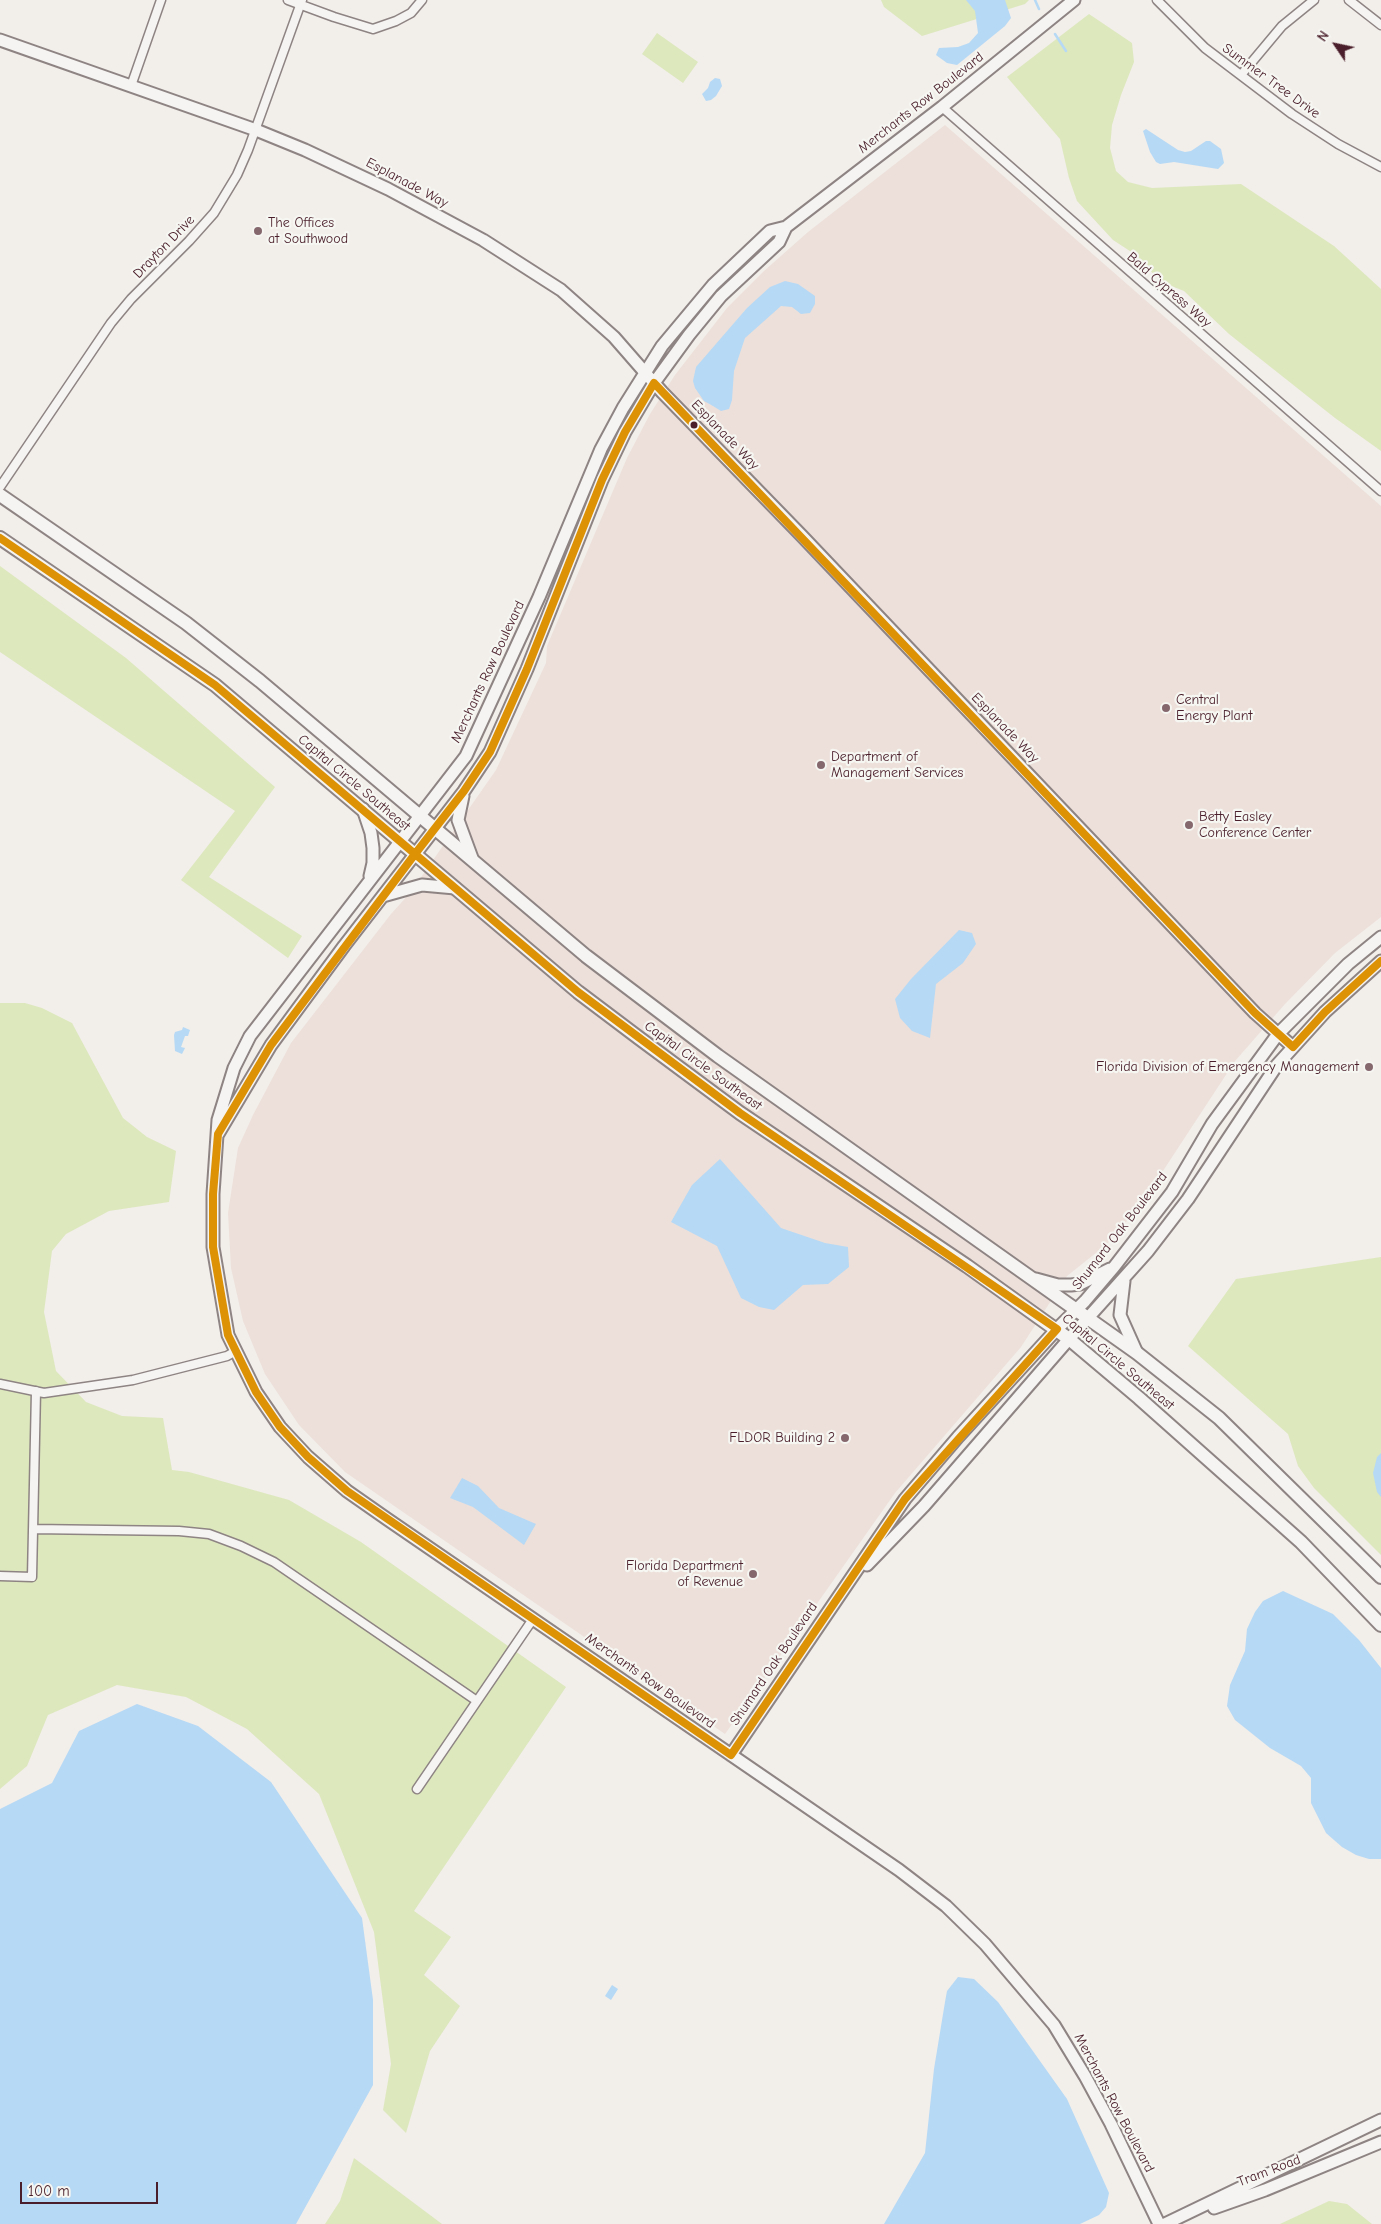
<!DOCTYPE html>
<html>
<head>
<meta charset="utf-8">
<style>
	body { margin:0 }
	#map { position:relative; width:1381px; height:2224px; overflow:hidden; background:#f2eeea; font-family:"Comic Neue",sans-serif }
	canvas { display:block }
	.north { position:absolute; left:1311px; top:20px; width:50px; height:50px; -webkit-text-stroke:4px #f6f6f2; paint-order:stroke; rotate:304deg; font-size:14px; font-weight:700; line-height:20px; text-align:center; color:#4a1f2b }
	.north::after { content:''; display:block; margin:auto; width:18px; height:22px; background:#4a1f2b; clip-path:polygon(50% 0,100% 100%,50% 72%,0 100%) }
	.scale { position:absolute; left:20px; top:2182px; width:138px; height:22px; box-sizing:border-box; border:2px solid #4a1f2b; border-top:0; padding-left:6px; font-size:15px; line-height:18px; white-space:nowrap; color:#4a1f2b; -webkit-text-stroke:4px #f6f6f2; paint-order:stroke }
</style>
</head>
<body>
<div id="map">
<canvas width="1381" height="2224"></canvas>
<div class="north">N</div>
<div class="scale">100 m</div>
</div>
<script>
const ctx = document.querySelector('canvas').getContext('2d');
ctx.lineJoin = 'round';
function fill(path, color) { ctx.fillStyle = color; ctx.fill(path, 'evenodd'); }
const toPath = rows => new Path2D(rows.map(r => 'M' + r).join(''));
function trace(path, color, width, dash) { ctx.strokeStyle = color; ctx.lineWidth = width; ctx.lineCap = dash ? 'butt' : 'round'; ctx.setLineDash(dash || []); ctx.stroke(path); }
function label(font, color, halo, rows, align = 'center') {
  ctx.font = font + ' "Comic Neue",sans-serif'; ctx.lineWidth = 4.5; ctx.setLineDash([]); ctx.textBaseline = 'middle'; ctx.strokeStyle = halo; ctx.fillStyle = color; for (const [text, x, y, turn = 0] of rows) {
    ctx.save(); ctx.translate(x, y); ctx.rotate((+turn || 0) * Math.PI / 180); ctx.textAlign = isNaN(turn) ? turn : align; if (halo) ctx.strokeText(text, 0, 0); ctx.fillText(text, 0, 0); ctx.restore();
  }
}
fill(toPath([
	[945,125,1381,506,1381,917,1335,953,1285,1004,1235,1061,1140,1206,1107,1244,1067,1276,1021,1347,895,1493,725,1734,345,1472,299,1425,265,1374,243,1321,231,1268,228,1213,238,1148,253,1115,291,1043,391,914,410,893,496,770,546,663,547,646,627,458,650,414,675,375,727,308,764,271,808,232]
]), '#ede0da');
fill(toPath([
	[881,0,1029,0,1025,4,922,36,884,7],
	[1089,14,1132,43,1134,62,1121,95,1112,125,1110,148,1116,171,1128,182,1152,188,1241,184,1334,246,1381,289,1381,451,1335,418,1229,334,1184,291,1164,283,1147,268,1136,255,1113,240,1077,201,1069,178,1060,139,1007,77],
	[657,33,698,62,683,83,642,54],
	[0,566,126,658,275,787,209,877,302,936,288,958,181,880,235,811,0,652],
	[0,1003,25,1003,42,1008,72,1023,123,1118,147,1137,176,1151,169,1202,109,1211,66,1234,52,1251,44,1312,56,1371,86,1402,122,1416,163,1418,172,1470,189,1472,289,1500,361,1542,566,1687,414,1911,451,1937,424,1975,460,2006,430,2051,406,2133,383,2110,391,2064,374,1932,319,1794,247,1729,186,1697,117,1685,48,1715,27,1766,0,1789],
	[1381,1257,1381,1555,1314,1488,1298,1466,1288,1434,1188,1346,1236,1279],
	[354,2158,442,2224,325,2224,340,2201],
	[1329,2201,1347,2204,1372,2224,1280,2224]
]), '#dde8bd');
fill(toPath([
	[966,0,1005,0,1011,18,1005,26,957,65,947,63,936,55,939,48,958,47,969,43,978,33,975,11],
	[715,78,720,79,722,86,716,96,711,100,706,101,702,94,708,88,710,82],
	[1146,129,1178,150,1185,152,1191,151,1206,141,1210,141,1221,149,1224,163,1218,169,1174,162,1160,164,1156,162,1150,152,1143,131],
	[785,281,798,284,815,296,815,304,810,313,801,314,792,307,781,306,745,338,734,371,732,400,729,409,721,411,713,406,704,401,695,388,693,381,696,367,747,308,770,287],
	[959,930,972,933,976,944,963,963,936,984,930,1038,912,1031,900,1018,895,999,911,979],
	[183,1027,190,1030,188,1036,185,1036,181,1047,185,1048,182,1054,175,1051,174,1035,175,1032,182,1030],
	[720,1159,781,1228,825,1243,848,1247,849,1267,828,1284,803,1285,774,1310,759,1307,741,1298,717,1246,671,1222,692,1185],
	[1381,1453,1381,1497,1377,1492,1373,1473,1377,1457],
	[462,1478,478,1486,499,1508,536,1524,524,1545,473,1507,450,1498],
	[1283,1591,1333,1614,1359,1640,1381,1668,1381,1859,1369,1859,1356,1855,1342,1847,1326,1833,1311,1803,1311,1778,1301,1766,1270,1748,1235,1720,1227,1706,1230,1685,1245,1651,1247,1629,1255,1612,1263,1601],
	[137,1704,198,1726,271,1782,362,1918,373,2000,373,2085,296,2224,0,2224,0,1809,52,1783,79,1731],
	[958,1977,974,1979,998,2002,1067,2099,1109,2193,1106,2207,1099,2215,1080,2224,884,2224,925,2153,934,2069,945,2002,947,1991],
	[612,1985,618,1989,611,2000,605,1996]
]), '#b6d9f5');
trace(toPath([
	[1035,0,1039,9],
	[1055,34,1066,51]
]), '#b6d9f5', 2.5);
const street = toPath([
	[288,0,334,17,373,29,396,21,411,13,422,0],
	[1157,0,1205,48,1292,114,1338,144,1381,167],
	[1349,0,1381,25],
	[1241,75,1282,26,1314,0],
	[131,86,161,0],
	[942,107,1381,491],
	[0,487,111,323,131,299,189,241,214,213,237,175,248,150,302,0],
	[0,1384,44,1393,133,1380,227,1356,236,1351],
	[33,1529,179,1531,209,1534,241,1546,274,1562,477,1701],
	[0,1576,32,1577,36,1391],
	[417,1789,533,1619]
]);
const secondary = toPath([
	[1074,0,942,107,786,227,770,231,713,285,662,346,623,408,601,449,539,597,466,756,250,1036,234,1068,218,1120,213,1194,213,1247,228,1335,256,1392,280,1427,308,1457,347,1491,387,1519,899,1870,946,1906,985,1944,1054,2025,1085,2076,1111,2124,1159,2224],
	[0,40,256,130,305,150,388,189,483,240,561,290,614,337,662,392,802,536,1255,1013,1293,1047],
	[463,796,458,820,472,858],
	[363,809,371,833,373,848,373,863,370,876],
	[383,896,422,885,455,888],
	[218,1134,271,1045,344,946,464,791,490,752,527,669,602,480,625,432,654,383,689,335,721,296,779,242,786,227],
	[1036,1279,1058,1285,1071,1285,1080,1284,1110,1269],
	[1124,1281,1120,1315,1137,1353],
	[867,1565,924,1506,1069,1339,1148,1251,1188,1199,1277,1065,1325,1012,1381,961],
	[731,1755,905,1499,958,1437,1057,1329,1085,1301,1114,1267,1172,1192,1212,1124,1278,1034,1348,964,1381,937],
	[1214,2208,1265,2190,1381,2142],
	[1165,2224,1381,2120]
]);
const primary = toPath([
	[0,495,186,623,260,681,586,956,718,1056,1137,1353,1219,1418,1381,1577],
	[0,538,215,685,578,992,639,1038,740,1113,967,1266,1069,1339,1139,1398,1301,1542,1381,1625]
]);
trace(street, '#8e8484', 11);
trace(secondary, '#8e8484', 15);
trace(primary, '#8e8484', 16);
trace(street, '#f5f4f2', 8);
trace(secondary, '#f5f4f2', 11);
trace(primary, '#f5f4f2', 12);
trace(toPath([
	[0,538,215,685,415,854],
	[415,854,578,992,740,1113,1057,1329,905,1499,731,1755,347,1491,308,1457,280,1427,256,1392,228,1335,213,1247,213,1194,218,1134,271,1045,415,854],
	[415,854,464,791,490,752,527,669,602,480,625,432,654,383,1255,1013,1293,1047,1325,1012,1381,961]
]), '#dd9206', 8);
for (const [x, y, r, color] of [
	[258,231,5,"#85676e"],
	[694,425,4.5,"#4a1f2b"],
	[1166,708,5,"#85676e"],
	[821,765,5,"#85676e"],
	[1189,825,5,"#85676e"],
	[1369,1067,5,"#85676e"],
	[845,1438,5,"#85676e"],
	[753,1574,5,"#85676e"]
]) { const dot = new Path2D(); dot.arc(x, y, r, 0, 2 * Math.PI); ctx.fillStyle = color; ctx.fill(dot); trace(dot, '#f6f6f2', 2); }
label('14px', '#4a1f2b', '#f6f6f2', [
	["Summer Tree Drive",1271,81,36],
	["Merchants Row Boulevard",921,103,-38],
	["Esplanade Way",407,183,28],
	["Drayton Drive",164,247,-46],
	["Bald Cypress Way",1169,290,41],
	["Esplanade Way",725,435,46],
	["Merchants Row Boulevard",488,672,-65],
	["Esplanade Way",1005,728,46],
	["Capital Circle Southeast",354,783,40],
	["Capital Circle Southeast",703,1066,36],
	["Shumard Oak Boulevard",1120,1231,-52],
	["Capital Circle Southeast",1118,1362,40],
	["Shumard Oak Boulevard",774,1664,-56],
	["Merchants Row Boulevard",650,1681,35],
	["Merchants Row Boulevard",1114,2103,62],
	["Tram Road",1269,2171,-21]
]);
label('14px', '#4a1f2b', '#f6f6f2', [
	["The Offices",268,223],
	["at Southwood",268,239],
	["Central",1176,700],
	["Energy Plant",1176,716],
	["Department of",831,757],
	["Management Services",831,773],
	["Betty Easley",1199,817],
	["Conference Center",1199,833],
	["Florida Division of Emergency Management",1359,1067,"right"],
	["FLDOR Building 2",835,1438,"right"],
	["Florida Department",743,1566,"right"],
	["of Revenue",743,1582,"right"]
], 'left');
</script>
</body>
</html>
